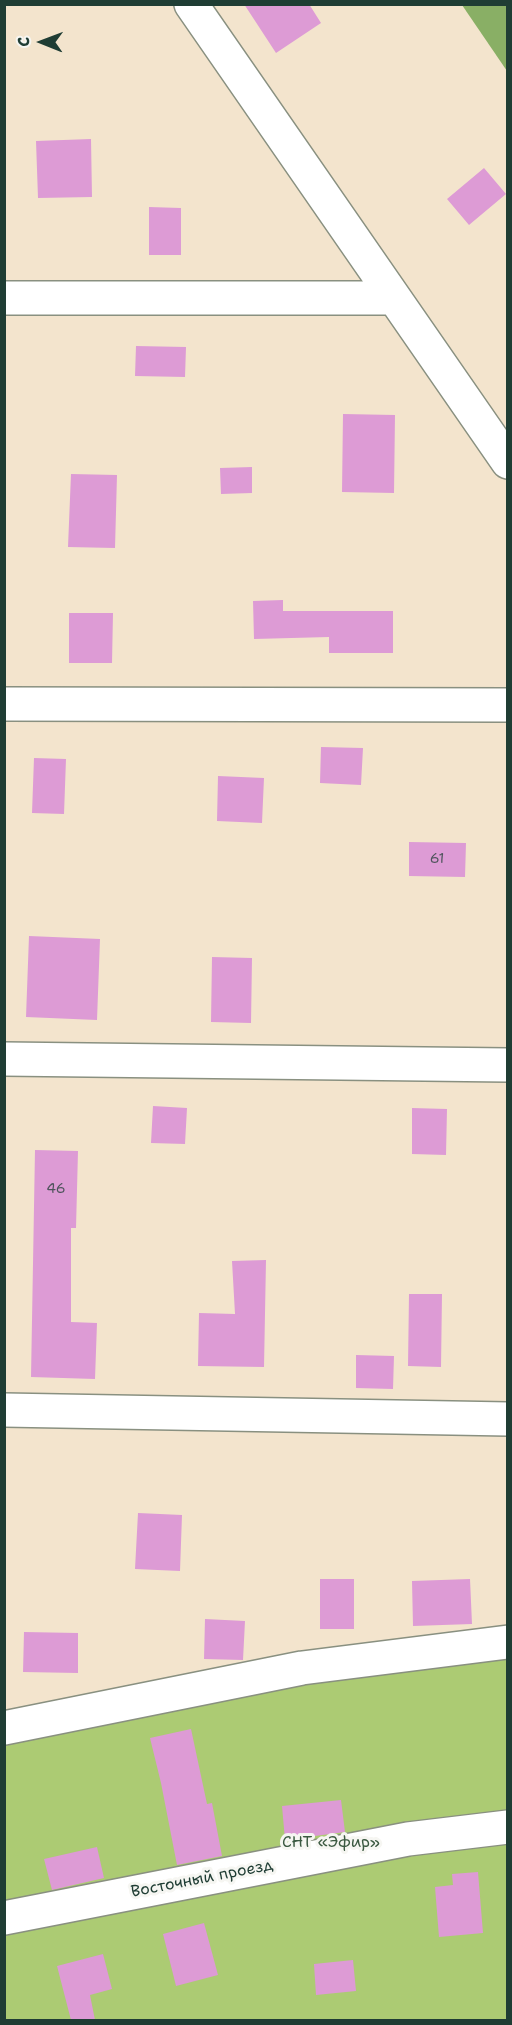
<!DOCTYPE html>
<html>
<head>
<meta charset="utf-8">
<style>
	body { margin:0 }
	#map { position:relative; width:512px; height:2025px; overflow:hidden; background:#f3e4cd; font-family:"Shantell Sans",sans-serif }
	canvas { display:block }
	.frame { position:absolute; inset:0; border:6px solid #1f3d34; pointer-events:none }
	.north { position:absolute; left:12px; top:12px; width:60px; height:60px; -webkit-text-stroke:4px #f6f6f2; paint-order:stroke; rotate:271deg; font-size:16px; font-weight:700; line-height:24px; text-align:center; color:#1f3d34 }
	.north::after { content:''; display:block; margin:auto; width:21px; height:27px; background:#1f3d34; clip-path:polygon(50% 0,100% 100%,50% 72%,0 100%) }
</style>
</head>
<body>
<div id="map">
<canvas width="512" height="2025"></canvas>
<div class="frame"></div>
<div class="north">С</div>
</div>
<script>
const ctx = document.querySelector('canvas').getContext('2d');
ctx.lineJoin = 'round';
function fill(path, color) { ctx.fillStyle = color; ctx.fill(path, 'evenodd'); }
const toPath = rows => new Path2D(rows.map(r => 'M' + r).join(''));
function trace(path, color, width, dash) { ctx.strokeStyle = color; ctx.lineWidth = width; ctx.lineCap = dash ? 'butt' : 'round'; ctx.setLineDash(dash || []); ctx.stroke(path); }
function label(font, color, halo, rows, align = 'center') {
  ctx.font = font + ' "Shantell Sans",sans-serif'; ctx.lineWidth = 6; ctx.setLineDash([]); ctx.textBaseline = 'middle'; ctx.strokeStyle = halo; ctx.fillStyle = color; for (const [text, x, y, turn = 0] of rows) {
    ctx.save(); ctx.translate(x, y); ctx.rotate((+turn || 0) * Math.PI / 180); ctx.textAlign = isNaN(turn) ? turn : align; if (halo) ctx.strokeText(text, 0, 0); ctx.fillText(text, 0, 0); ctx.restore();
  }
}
fill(toPath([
	[507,1642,507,2020,5,2020,4,1734]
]), '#accb73');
fill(toPath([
	[462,5,507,5,507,71]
]), '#89af65');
fill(toPath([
	[244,4,309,4,321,23,276,53],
	[91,139,92,197,38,198,36,141],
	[484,168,506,194,469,225,447,199],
	[149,207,181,208,181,255,149,255],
	[136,346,186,347,185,377,135,376],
	[343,414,395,415,394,493,342,492],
	[252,467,252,493,221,494,220,468],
	[71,474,117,475,115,548,68,547],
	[283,600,283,611,393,611,393,653,329,653,329,637,254,639,253,601],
	[69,613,113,613,112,663,69,663],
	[321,747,363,748,361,785,320,783],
	[34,758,66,759,64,814,32,813],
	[218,776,264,778,262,823,217,821],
	[409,842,466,843,465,877,409,876],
	[29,936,100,939,97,1020,26,1017],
	[212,957,252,958,251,1023,211,1022],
	[153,1106,187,1108,185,1144,151,1143],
	[412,1108,447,1109,446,1155,412,1154],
	[35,1150,78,1151,76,1228,71,1228,71,1322,97,1323,95,1379,31,1377],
	[266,1260,264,1367,198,1366,199,1313,235,1314,232,1261],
	[409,1294,442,1294,441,1367,408,1366],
	[356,1355,394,1356,393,1389,356,1388],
	[138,1513,182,1515,180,1571,135,1569],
	[320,1579,354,1579,354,1629,320,1629],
	[470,1579,472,1624,413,1626,412,1581],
	[205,1619,245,1621,243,1660,204,1659],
	[24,1632,78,1633,78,1673,23,1672],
	[191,1729,207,1804,212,1803,222,1856,177,1865,161,1783,150,1738],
	[341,1800,345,1832,285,1840,282,1806],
	[97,1847,104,1878,52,1890,44,1859],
	[478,1872,483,1933,439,1937,435,1887,453,1885,452,1874],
	[204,1923,218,1975,176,1986,163,1934],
	[103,1954,112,1989,90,1995,95,2020,71,2020,57,1966],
	[353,1960,356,1991,316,1995,314,1964]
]), '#dd9bd5');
const street = toPath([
	[191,4,508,462],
	[4,298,394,298],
	[4,704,508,705],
	[4,1059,508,1065],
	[4,1410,508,1419],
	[4,1728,302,1668,508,1642],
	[4,1918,408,1839,508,1827]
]);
trace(street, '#899080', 36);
trace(street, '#fff', 33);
label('14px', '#4e545c', null, [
	["61",437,859],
	["46",56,1189]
]);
label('16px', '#3b5941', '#f6f6f2', [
	["СНТ «Эфир»",331,1843]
]);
label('16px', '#1f3d34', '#f6f6f2', [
	["Восточный проезд",202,1879,-11]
]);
</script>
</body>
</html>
